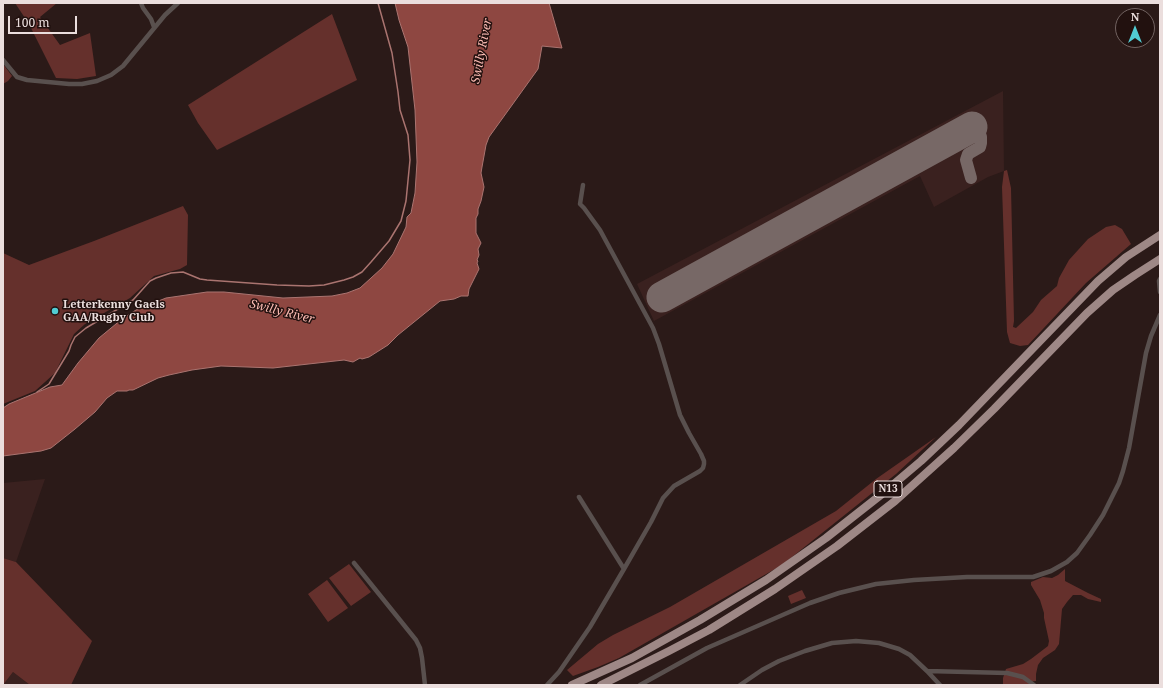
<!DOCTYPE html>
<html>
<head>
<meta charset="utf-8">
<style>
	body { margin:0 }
	#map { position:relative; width:1163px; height:688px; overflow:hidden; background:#2b1a18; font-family:"Noto Serif",serif }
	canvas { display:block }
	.frame { position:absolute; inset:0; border:4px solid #ebdedd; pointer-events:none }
	.north { position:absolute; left:1115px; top:8px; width:40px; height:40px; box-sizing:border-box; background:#22110f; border:1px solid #726361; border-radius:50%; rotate:0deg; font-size:11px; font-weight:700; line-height:16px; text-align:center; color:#ebdedd }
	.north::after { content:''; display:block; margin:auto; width:14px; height:18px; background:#51ccd3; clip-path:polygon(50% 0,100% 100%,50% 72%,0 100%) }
	.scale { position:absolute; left:8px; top:16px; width:69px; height:18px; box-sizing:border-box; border:2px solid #ebdedd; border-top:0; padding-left:5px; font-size:12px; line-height:14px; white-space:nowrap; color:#ebdedd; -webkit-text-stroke:3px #22110f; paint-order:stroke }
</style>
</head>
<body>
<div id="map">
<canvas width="1163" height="688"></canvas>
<div class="frame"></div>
<div class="north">N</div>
<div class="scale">100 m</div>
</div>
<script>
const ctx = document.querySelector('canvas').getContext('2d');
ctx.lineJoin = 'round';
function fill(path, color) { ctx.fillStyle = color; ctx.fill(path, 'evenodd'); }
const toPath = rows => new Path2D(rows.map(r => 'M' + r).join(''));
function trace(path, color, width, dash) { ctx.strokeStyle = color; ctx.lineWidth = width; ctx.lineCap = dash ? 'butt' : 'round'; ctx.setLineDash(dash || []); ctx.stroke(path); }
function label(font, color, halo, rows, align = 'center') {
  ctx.font = font + ' "Noto Serif",serif'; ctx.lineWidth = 3; ctx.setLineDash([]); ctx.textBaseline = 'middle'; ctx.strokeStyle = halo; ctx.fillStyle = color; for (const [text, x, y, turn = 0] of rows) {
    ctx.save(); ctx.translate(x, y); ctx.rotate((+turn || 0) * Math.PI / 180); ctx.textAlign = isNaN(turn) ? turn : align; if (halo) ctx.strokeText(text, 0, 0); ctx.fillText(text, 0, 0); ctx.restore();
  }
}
fill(toPath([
	[1003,91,1004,171,988,177,934,207,920,176,654,321,637,284],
	[45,479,16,562,3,558,3,483],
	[13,672,30,685,3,685]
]), '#3a211f');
fill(toPath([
	[15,3,57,3,40,17,60,45,90,33,96,76,77,79,56,78,29,24],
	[332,14,357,80,217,150,198,123,188,105],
	[3,64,12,76,8,81,3,84],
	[1007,170,1011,188,1014,321,1013,327,1016,328,1033,312,1041,300,1057,286,1059,278,1069,260,1088,239,1106,227,1115,225,1122,229,1131,244,1086,283,1028,345,1020,346,1010,343,1007,332,1002,187,1004,171],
	[183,206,188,215,187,265,180,269,154,276,130,298,85,324,74,334,55,373,35,391,3,404,3,253,29,265,94,241],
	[936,437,896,474,782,565,619,658,598,667,573,676,567,670,598,644,613,635,670,607,836,511,876,479],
	[3,558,16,562,92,641,71,685,30,685,13,672,3,685],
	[349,564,371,592,351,606,329,578],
	[1065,569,1065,581,1088,593,1101,599,1101,602,1088,599,1081,595,1073,595,1067,602,1062,609,1059,644,1055,650,1043,658,1038,665,1036,674,1036,681,1028,682,1030,685,1003,685,1003,678,1006,669,1023,664,1031,659,1048,646,1049,641,1044,618,1044,613,1040,600,1031,585,1031,582,1043,577,1052,578,1058,575],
	[327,580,348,608,328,622,308,594],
	[802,590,806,598,791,604,788,596]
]), '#65302c');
const water = toPath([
	[395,3,549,3,562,48,542,46,538,69,489,137,486,145,482,167,481,173,484,187,481,201,478,209,478,214,476,218,476,233,481,243,478,249,479,255,477,260,478,261,477,263,479,269,469,289,468,296,461,296,454,299,440,301,398,335,388,345,369,357,362,359,360,358,353,362,344,360,273,368,221,366,192,370,169,375,158,378,133,390,129,390,127,391,117,391,107,398,95,412,75,429,51,448,41,451,3,456,3,408,9,404,50,387,62,385,78,363,99,338,122,319,136,310,166,298,207,292,224,292,283,298,332,296,347,293,360,288,382,268,393,254,406,227,407,217,411,213,415,193,417,162,415,110,408,47,399,20,395,3]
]);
fill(water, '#8e4741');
trace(water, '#aa7470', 1);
trace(toPath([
	[37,392,49,384,69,351,71,345,75,337,86,328,133,300,150,281,156,278,171,273,183,272,200,279,207,280,277,285,309,286,324,285,344,280,353,277,362,272,371,262,389,241,401,221,406,201,410,160,408,135,400,110,398,92,392,53,378,3]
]), '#aa7470', 1.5);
trace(toPath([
	[971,178,966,160,968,154,980,147,981,143,981,137,979,131,976,127,972,127]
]), '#776866', 12);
trace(toPath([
	[662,297,972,127]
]), '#776866', 31);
trace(toPath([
	[141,3,143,8,151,19,154,27],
	[3,60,17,77,27,80,69,84,82,84,97,81,111,75,123,66,165,15,178,3],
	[1160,279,1159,281,1160,292],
	[579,497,624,569],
	[354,563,416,640,420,648,422,658,425,685],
	[927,671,940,685],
	[547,685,559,672,590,627,624,569,651,522,663,498,674,486,700,471,703,468,704,464,704,461,701,454,689,433,680,415,659,344,653,328,600,230,584,208,580,204,583,185],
	[640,685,707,648,810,603,839,593,876,584,914,580,967,577,1033,577,1051,571,1067,562,1077,553,1090,535,1103,515,1119,483,1123,471,1129,448,1146,353,1151,336,1160,315],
	[740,685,762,670,779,661,805,651,832,643,856,641,879,643,899,649,910,655,927,671,1007,673,1023,677,1034,685]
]), '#59504e', 4.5);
trace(toPath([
	[572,685,632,658,700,620,766,580,826,538,882,494,921,461,959,425,1098,281,1126,257,1160,235],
	[601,685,669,651,709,630,775,589,837,546,895,501,954,448,994,409,1087,313,1113,290,1135,275,1160,259]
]), '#9e8886', 8);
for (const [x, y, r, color] of [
	[55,311,4,"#51ccd3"]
]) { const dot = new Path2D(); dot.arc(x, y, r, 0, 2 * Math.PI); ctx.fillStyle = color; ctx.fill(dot); trace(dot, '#22110f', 1.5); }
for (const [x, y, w] of [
	[888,489,28]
]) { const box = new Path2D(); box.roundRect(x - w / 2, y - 8, w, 16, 3); ctx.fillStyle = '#22110f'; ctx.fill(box); trace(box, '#ebdedd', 1); }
label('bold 10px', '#ebdedd', null, [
	["N13",888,489]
]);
label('bold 11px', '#ebdedd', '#22110f', [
	["Letterkenny Gaels",63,305],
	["GAA/Rugby Club",63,318]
], 'left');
label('italic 12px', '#fabab2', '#22110f', [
	["Swilly River",482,51,-79],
	["Swilly River",282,312,14]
]);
</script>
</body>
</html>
